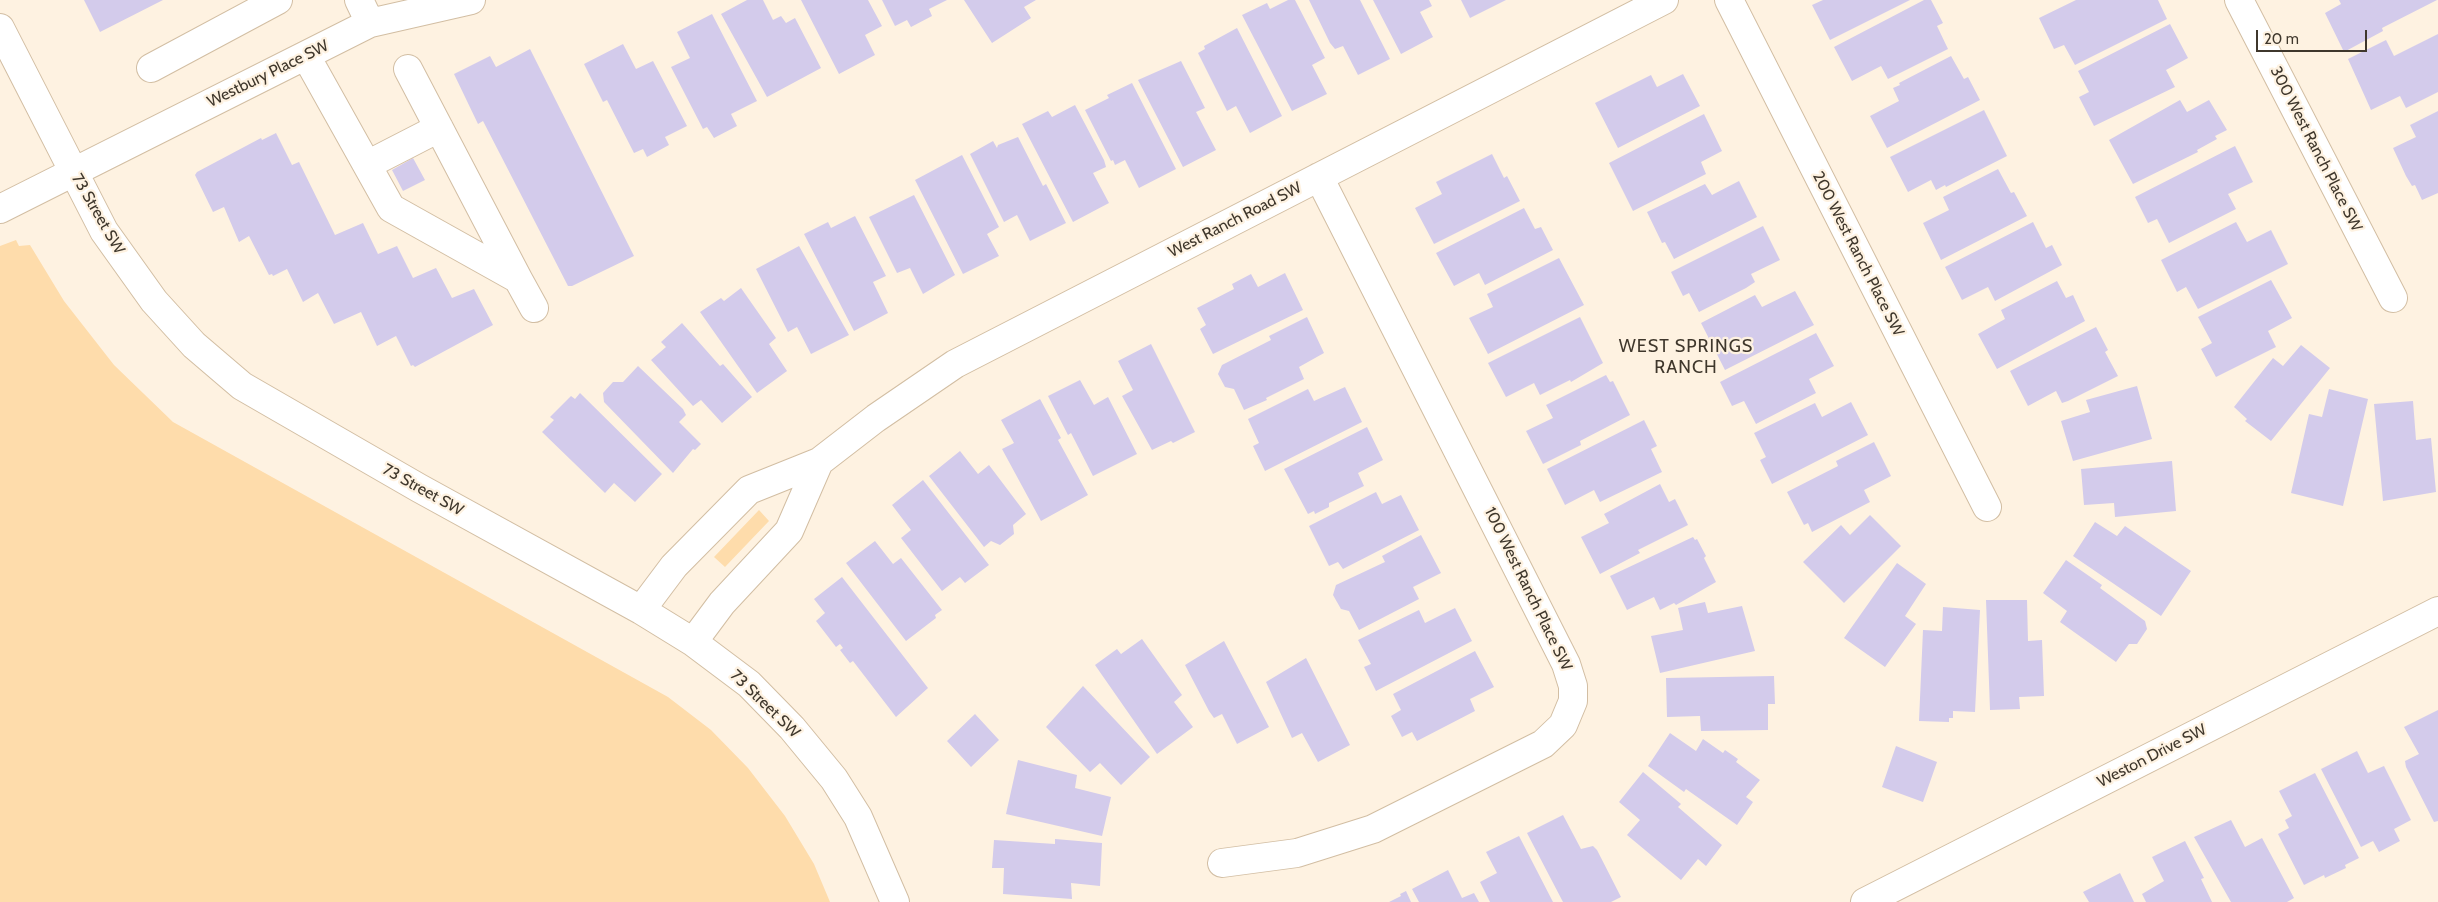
<!DOCTYPE html>
<html>
<head>
<meta charset="utf-8">
<style>
	body { margin:0 }
	#map { position:relative; width:2438px; height:902px; overflow:hidden; background:#fef2e1; font-family:Cabin,sans-serif }
	canvas { display:block }
	.scale { position:absolute; left:2256px; top:30px; width:111px; height:22px; box-sizing:border-box; border:2px solid #3f372c; border-top:0; padding-left:6px; font-size:15px; line-height:18px; white-space:nowrap; color:#3f372c; -webkit-text-stroke:4px #fef2e1; paint-order:stroke }
</style>
</head>
<body>
<div id="map">
<canvas width="2438" height="902"></canvas>
<div class="scale">20 m</div>
</div>
<script>
const ctx = document.querySelector('canvas').getContext('2d');
ctx.lineJoin = 'round';
function fill(path, color) { ctx.fillStyle = color; ctx.fill(path, 'evenodd'); }
const toPath = rows => new Path2D(rows.map(r => 'M' + r).join(''));
function trace(path, color, width, dash) { ctx.strokeStyle = color; ctx.lineWidth = width; ctx.lineCap = dash ? 'butt' : 'round'; ctx.setLineDash(dash || []); ctx.stroke(path); }
function label(font, color, halo, rows, align = 'center') {
  ctx.font = font + ' Cabin,sans-serif'; ctx.lineWidth = 4.5; ctx.setLineDash([]); ctx.textBaseline = 'middle'; ctx.strokeStyle = halo; ctx.fillStyle = color; for (const [text, x, y, turn = 0] of rows) {
    ctx.save(); ctx.translate(x, y); ctx.rotate((+turn || 0) * Math.PI / 180); ctx.textAlign = isNaN(turn) ? turn : align; if (halo) ctx.strokeText(text, 0, 0); ctx.fillText(text, 0, 0); ctx.restore();
  }
}
fill(toPath([
	[16,240,19,246,30,245,64,301,114,365,173,422,668,697,711,730,748,768,785,816,814,864,830,902,0,902,0,246],
	[759,510,769,521,725,567,714,557]
]), '#fedcab');
fill(toPath([
	[84,0,163,0,100,32],
	[747,0,763,0,773,20,781,16,786,23,795,18,821,68,767,97,721,14],
	[801,0,868,0,882,26,865,35,875,55,839,74],
	[882,0,947,0,929,9,932,16,911,27,907,20,895,26],
	[964,0,1036,0,1024,7,1031,18,992,43],
	[1288,0,1295,0,1325,58,1312,65,1327,94,1292,111,1242,15,1267,3,1270,9],
	[1309,0,1360,0,1390,59,1358,75,1343,46,1335,49,1330,43],
	[1373,0,1429,0,1432,6,1420,12,1433,37,1401,54],
	[1461,0,1506,0,1470,18],
	[1823,0,1910,0,1830,40,1812,5],
	[1924,0,1931,0,1943,23,1937,26,1948,49,1888,79,1881,66,1852,81,1834,47],
	[2076,0,2158,0,2167,19,2075,65,2064,45,2054,49,2039,18],
	[2339,0,2437,0,2382,28,2383,31,2344,52,2325,13,2341,4],
	[712,14,757,101,731,114,737,126,714,138,707,127,703,129,671,67,690,58,677,32],
	[2170,24,2188,58,2166,70,2175,87,2094,126,2079,97,2089,92,2078,71],
	[1237,28,1282,116,1250,133,1236,106,1227,111,1198,53,1205,49,1204,46],
	[2438,34,2438,92,2406,108,2400,96,2371,110,2348,59,2386,40,2394,56],
	[623,44,636,69,653,61,687,126,665,137,669,145,647,157,643,149,634,153,607,100,603,102,584,64],
	[530,49,634,256,572,286,568,286,483,121,478,124,454,74,490,56,496,67],
	[1951,56,1964,79,1968,77,1980,100,1887,148,1870,116,1899,101,1893,88,1900,85,1899,83],
	[1181,61,1205,108,1196,112,1216,150,1183,167,1138,80],
	[1683,74,1700,106,1618,148,1595,103,1651,75,1657,87],
	[1132,83,1176,169,1139,188,1125,160,1115,165,1113,160,1111,161,1085,110,1109,98,1107,95],
	[2180,100,2187,112,2209,100,2227,130,2215,136,2217,139,2197,150,2198,152,2133,184,2109,140],
	[1075,105,1104,160,1106,167,1093,173,1109,203,1073,222,1022,124,1048,111,1052,117],
	[1984,110,2007,156,1946,187,1945,185,1936,190,1931,180,1908,192,1890,157],
	[2438,111,2438,193,2422,200,2415,185,2412,186,2406,176,2393,148,2416,137,2410,125],
	[1704,114,1722,151,1701,162,1706,174,1633,211,1609,163],
	[276,133,292,165,299,162,335,235,363,223,378,254,397,246,413,278,436,268,452,298,474,289,493,325,415,367,413,365,411,366,396,336,377,346,361,312,334,324,318,293,303,302,287,269,273,276,272,274,269,275,249,236,239,242,224,207,213,212,195,175,197,172,261,138,262,140],
	[1018,137,1043,186,1046,184,1066,223,1030,241,1017,215,1004,222,970,154,993,141,997,148,998,145],
	[2235,146,2253,182,2228,194,2236,209,2169,243,2157,219,2148,223,2135,197],
	[1492,154,1504,178,1507,176,1520,201,1434,244,1415,208,1442,194,1436,182],
	[962,155,999,227,987,234,999,256,963,274,915,180],
	[413,158,425,180,403,191,392,170],
	[1998,169,2011,193,2014,192,2027,216,1941,260,1923,223,1949,210,1943,197],
	[1739,181,1757,217,1674,259,1665,242,1662,243,1647,212,1705,184,1712,195],
	[914,195,955,275,923,294,910,268,897,273,869,217],
	[1524,208,1535,229,1541,227,1553,250,1485,285,1479,273,1454,286,1436,253],
	[855,216,886,276,873,282,888,313,854,331,804,234,828,222,831,228],
	[2033,222,2046,248,2052,245,2062,265,1995,301,1988,287,1962,300,1945,267],
	[2236,222,2247,242,2271,230,2288,264,2198,309,2186,287,2177,292,2161,260],
	[1763,226,1780,260,1751,274,1755,282,1746,288,1699,312,1689,293,1683,296,1671,272],
	[799,246,849,335,811,354,797,327,788,332,756,269],
	[1559,258,1584,305,1488,354,1469,318,1493,307,1487,294],
	[1285,273,1303,310,1213,354,1200,329,1206,325,1197,308,1234,289,1232,284,1251,274,1258,287],
	[2271,280,2292,318,2268,331,2276,347,2216,377,2201,349,2212,343,2198,317],
	[2057,281,2066,298,2073,295,2085,321,1997,369,1978,334,2005,319,2001,310],
	[741,288,776,338,769,344,787,371,757,393,700,312,721,298,724,301],
	[1795,291,1814,325,1725,370,1701,323,1755,295,1762,307],
	[1307,317,1324,353,1299,367,1304,379,1266,398,1267,400,1244,410,1234,389,1225,387,1218,374,1222,365,1271,340,1269,336],
	[1580,317,1603,363,1571,382,1570,380,1540,395,1534,383,1506,397,1488,363],
	[682,323,720,366,723,364,752,397,722,423,701,400,693,406,651,360,666,347,661,342],
	[2096,327,2108,350,2105,352,2118,376,2068,401,2062,403,2056,391,2028,406,2010,371],
	[1816,333,1834,366,1809,379,1816,393,1756,424,1744,401,1732,406,1720,382],
	[1151,344,1195,432,1173,443,1171,441,1152,450,1122,396,1133,390,1118,361],
	[2301,345,2330,368,2271,441,2245,421,2247,419,2234,407,2273,358,2283,366],
	[638,366,683,409,686,415,679,422,701,444,695,450,693,449,673,473,604,402,603,393,613,382,623,382],
	[1606,375,1610,382,1613,381,1630,415,1580,441,1581,445,1543,464,1526,431,1553,418,1546,405],
	[1080,380,1094,405,1108,397,1137,454,1093,476,1071,433,1068,435,1048,396],
	[2137,386,2152,439,2073,461,2061,421,2090,412,2086,400],
	[1345,387,1362,422,1265,471,1253,446,1259,443,1248,419,1308,389,1314,401],
	[2329,389,2368,399,2343,506,2291,493,2309,414,2322,417],
	[580,393,662,474,635,502,614,483,605,493,542,432,554,420,550,417,571,396,575,399],
	[1040,399,1061,438,1058,440,1088,495,1041,521,1002,449,1014,443,1001,420],
	[2413,401,2416,440,2431,438,2436,492,2383,501,2374,404],
	[1851,402,1868,435,1772,484,1760,460,1766,457,1754,433,1815,403,1822,417],
	[1644,420,1657,446,1651,449,1662,472,1600,502,1594,490,1565,505,1547,469],
	[1367,427,1383,460,1358,473,1364,486,1329,503,1329,507,1315,514,1314,511,1308,514,1284,469],
	[1874,442,1891,476,1864,490,1870,502,1812,532,1808,523,1804,525,1787,492,1838,466,1836,461],
	[960,451,978,474,989,465,1026,514,1013,525,1014,534,1000,545,991,541,984,547,929,476],
	[2172,461,2176,511,2115,517,2114,503,2084,505,2081,469],
	[923,480,989,565,965,583,960,577,942,591,901,538,911,530,892,505],
	[1660,484,1669,502,1675,499,1688,525,1638,550,1640,553,1600,574,1581,537,1609,523,1604,514],
	[1376,492,1382,504,1401,495,1419,530,1343,569,1338,562,1329,566,1309,526],
	[1870,515,1901,546,1844,603,1803,562,1841,525,1850,535],
	[2095,522,2117,536,2125,526,2191,571,2161,616,2073,556],
	[1421,535,1441,573,1413,587,1419,599,1359,630,1349,611,1341,609,1333,595,1336,585,1385,562,1382,556],
	[1693,537,1695,540,1697,539,1706,556,1704,558,1716,582,1676,605,1674,603,1660,610,1654,597,1627,610,1610,576],
	[875,541,893,564,901,558,942,610,935,615,936,618,906,641,846,563],
	[2066,560,2102,585,2100,588,2145,621,2147,629,2137,644,2129,644,2116,662,2060,622,2067,611,2043,593],
	[1897,563,1926,584,1905,616,1916,624,1885,667,1844,638],
	[842,577,928,688,896,717,853,661,850,663,840,650,843,648,840,644,836,647,816,621,825,613,814,599],
	[1986,600,2027,600,2028,641,2042,640,2044,696,2019,697,2020,709,1990,710],
	[1705,602,1708,613,1742,606,1755,651,1660,673,1651,636,1683,630,1678,608],
	[1943,607,1980,610,1975,712,1953,711,1953,718,1949,718,1949,722,1919,721,1923,630,1942,631],
	[1455,608,1472,641,1376,691,1364,667,1371,664,1358,640,1419,610,1425,623],
	[1142,639,1182,695,1174,702,1193,727,1157,754,1095,665,1117,649,1121,654],
	[1224,641,1269,727,1237,744,1222,714,1214,718,1209,711,1185,665],
	[1475,651,1494,687,1470,699,1475,711,1417,741,1412,732,1402,737,1391,716,1401,710,1393,694],
	[1306,658,1350,745,1318,762,1302,733,1292,738,1266,682],
	[1774,676,1775,704,1768,704,1768,730,1701,731,1700,716,1667,717,1666,678],
	[1083,686,1150,757,1121,785,1100,763,1090,772,1046,727],
	[2438,710,2438,821,2434,822,2406,767,2405,761,2419,754,2404,727],
	[975,714,999,740,971,767,947,741],
	[1670,733,1696,751,1703,739,1723,753,1725,750,1738,759,1736,762,1760,780,1746,797,1753,802,1737,825,1686,789,1684,792,1648,766],
	[1896,746,1937,762,1923,802,1882,787],
	[2357,751,2368,773,2384,766,2411,820,2394,829,2400,841,2379,852,2373,841,2361,847,2321,769],
	[1018,760,1077,775,1075,788,1111,797,1102,836,1006,814],
	[1643,772,1681,804,1678,807,1722,845,1706,866,1698,859,1681,880,1627,835,1640,820,1619,802],
	[2315,773,2359,858,2345,865,2346,868,2325,878,2324,875,2304,885,2278,834,2289,828,2285,820,2292,816,2279,791],
	[1563,815,1581,849,1593,846,1597,850,1621,897,1611,902,1563,902,1527,833],
	[2231,820,2245,847,2262,838,2294,898,2287,902,2231,902,2194,837],
	[1519,836,1553,902,1490,902,1480,882,1497,873,1486,852],
	[1055,839,1102,843,1100,886,1071,883,1072,899,1003,894,1004,868,992,868,994,840,1055,844],
	[2185,841,2204,878,2201,879,2212,902,2146,902,2142,894,2164,881,2152,857],
	[1448,870,1462,898,1474,893,1479,902,1419,902,1412,889],
	[2120,873,2134,902,2089,902,2083,892],
	[1406,891,1411,902,1389,902,1401,896,1400,894]
]), '#d3cbeb');
const minor = toPath([
	[359,0,370,23],
	[1729,0,1987,507],
	[2239,0,2393,298],
	[0,28,104,231,154,301,194,345,242,386,419,488,641,610,693,642,749,684,792,728,834,779,858,817,895,902],
	[306,56,391,208,518,279,408,69],
	[151,68,278,0],
	[367,165,439,128],
	[0,209,370,23,471,0],
	[518,279,534,308],
	[641,610,674,566,749,490,819,462,876,418,955,364,1664,0],
	[693,642,722,603,789,531,819,462],
	[1222,863,1297,853,1373,829,1543,744,1563,725,1573,701,1573,686,1566,664,1319,177],
	[1865,902,2438,611]
]);
trace(minor, '#d2bea3', 30);
trace(minor, '#fff', 28);
label('16px', '#3f372c', '#fef2e1', [
	["Westbury Place SW",268,74,-26],
	["300 West Ranch Place SW",2316,149,63],
	["73 Street SW",98,214,60],
	["West Ranch Road SW",1235,220,-27],
	["200 West Ranch Place SW",1858,254,63],
	["73 Street SW",423,490,29],
	["100 West Ranch Place SW",1528,589,64],
	["73 Street SW",765,704,44],
	["Weston Drive SW",2152,756,-27]
]);
ctx.letterSpacing = '1px';
label('18px', '#3f372c', '#fef2e1', [
	["WEST SPRINGS",1686,347],
	["RANCH",1686,368]
]);
ctx.letterSpacing = '0px';
</script>
</body>
</html>
